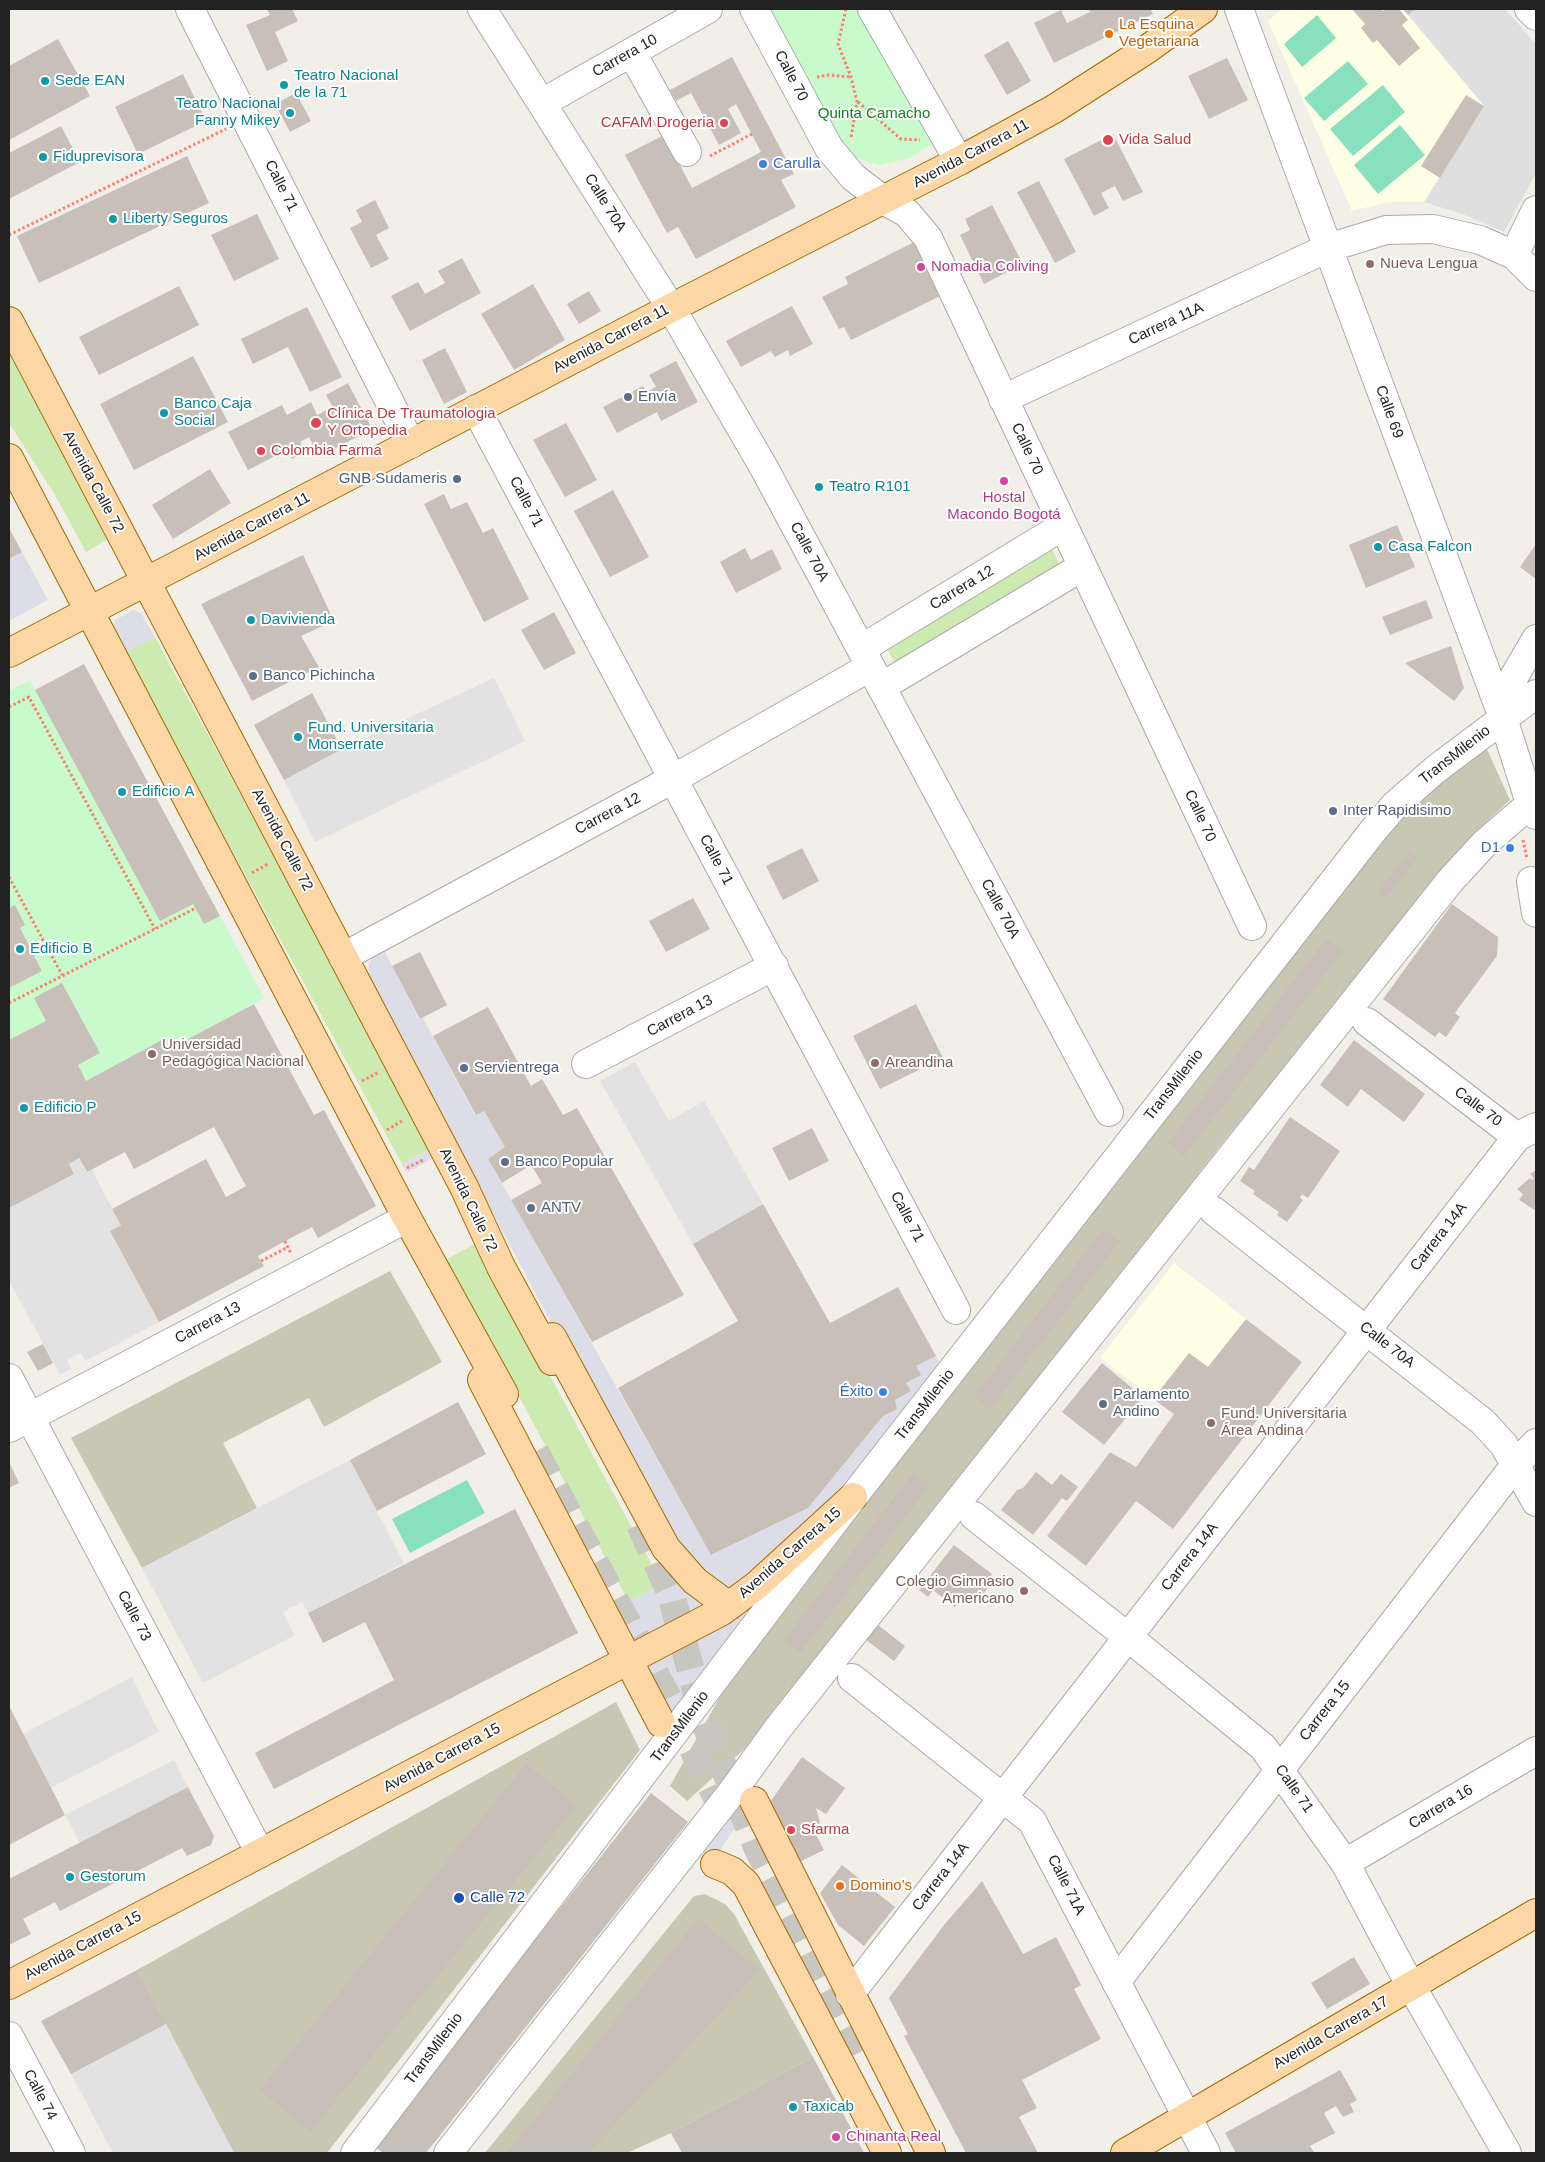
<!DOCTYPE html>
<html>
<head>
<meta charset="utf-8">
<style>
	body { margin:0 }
	#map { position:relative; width:1545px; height:2162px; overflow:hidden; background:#f2efe9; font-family:Helvetica,sans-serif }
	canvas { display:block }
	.frame { position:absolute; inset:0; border:10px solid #222; pointer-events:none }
</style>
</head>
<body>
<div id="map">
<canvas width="1545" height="2162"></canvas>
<div class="frame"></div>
</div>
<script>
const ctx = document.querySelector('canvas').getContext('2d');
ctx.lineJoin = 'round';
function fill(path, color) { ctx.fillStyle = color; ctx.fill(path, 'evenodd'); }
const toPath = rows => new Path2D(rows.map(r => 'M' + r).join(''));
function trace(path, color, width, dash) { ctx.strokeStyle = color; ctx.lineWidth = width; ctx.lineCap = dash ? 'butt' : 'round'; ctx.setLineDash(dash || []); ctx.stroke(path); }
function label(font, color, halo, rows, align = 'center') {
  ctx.font = font + ' Helvetica,sans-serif'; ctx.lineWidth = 4; ctx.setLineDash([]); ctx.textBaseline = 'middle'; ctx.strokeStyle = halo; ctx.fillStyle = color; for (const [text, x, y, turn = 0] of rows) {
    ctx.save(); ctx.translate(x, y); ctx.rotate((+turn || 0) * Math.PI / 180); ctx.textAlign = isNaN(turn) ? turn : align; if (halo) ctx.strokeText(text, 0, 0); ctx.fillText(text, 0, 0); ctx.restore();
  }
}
fill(toPath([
	[1403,9,1505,9,1536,44,1536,173,1504,232,1465,215,1424,202,1484,106]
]), '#e0dfdf');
fill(toPath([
	[1282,9,1403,9,1484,106,1424,202,1388,202,1352,211,1268,21],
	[1174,1263,1302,1362,1173,1529,1136,1501,1086,1566,1047,1536,1110,1452,1136,1467,1174,1414,1100,1358]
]), '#ffffe5');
fill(toPath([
	[1484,743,1510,800,1483,825,1456,856,1217,1150,772,1724,687,1801,670,1786,726,1686,792,1597,1383,833],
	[390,1271,442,1362,324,1427,309,1398,223,1443,257,1508,142,1568,71,1438],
	[616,1702,640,1750,327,2153,234,2153,137,1970],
	[705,1894,725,1904,734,1914,813,2057,671,2133,627,2153,485,2153,694,1896]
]), '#c7c7b4');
fill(toPath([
	[9,352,108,539,86,552,55,495,9,423],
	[1051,547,1062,571,898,669,885,645],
	[155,637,432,1148,402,1164,125,653],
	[478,1242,652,1565,658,1586,629,1602,446,1260]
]), '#cdebb0');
fill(toPath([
	[771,9,862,9,938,140,910,158,880,165,847,155,770,11],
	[30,680,160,921,209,895,264,998,167,1050,162,1041,86,1081,78,1065,100,1053,62,984,46,1021,9,1041,9,988,42,970,20,928,25,925,9,905,9,691]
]), '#c8facc');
fill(toPath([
	[1317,15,1336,38,1302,67,1284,44],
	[1348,61,1368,84,1324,121,1304,98],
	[1383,85,1405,112,1353,156,1330,129],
	[1400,125,1425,155,1378,194,1354,165],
	[467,1480,485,1513,410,1553,392,1519]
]), '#88e0be');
fill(toPath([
	[494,678,525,741,315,842,284,780,342,749],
	[635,1062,669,1121,704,1101,763,1204,693,1244,600,1081],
	[79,1158,86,1172,92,1170,121,1225,110,1231,159,1322,85,1361,81,1353,67,1360,71,1369,60,1374,9,1281,9,1208,74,1174,69,1164],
	[350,1460,404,1563,308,1613,302,1602,283,1612,295,1635,203,1683,142,1568],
	[132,1677,159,1732,51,1788,23,1734],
	[174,1760,188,1787,80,1843,65,1815],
	[166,2024,234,2153,113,2153,71,2074]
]), '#e2e2e2');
fill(toPath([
	[22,552,48,600,9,621,9,559],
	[133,610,141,613,155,637,125,653,113,626,115,620],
	[382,946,419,1019,423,1018,475,1115,484,1111,505,1147,488,1159,711,1555,808,1508,883,1416,897,1409,895,1400,911,1391,906,1383,916,1366,936,1356,940,1365,832,1504,760,1568,734,1585,725,1589,696,1573,596,1407,371,984,368,975,369,964,373,955],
	[432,1148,433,1158,409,1172,405,1170,402,1164],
	[792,1566,672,1724,643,1664],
	[680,1574,711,1603,632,1645,614,1610],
	[743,1784,751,1805,717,1854,700,1852]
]), '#dddde8');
fill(toPath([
	[267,9,292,9,298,21,275,32,288,61,267,71,246,25,270,15],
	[1089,9,1150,9,1153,14,1054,63,1034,23,1061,10,1067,23,1090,12],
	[1352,9,1381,9,1383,11,1386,9,1399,9,1408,20,1402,25,1420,48,1399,66,1377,40,1373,43,1361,28,1365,24],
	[1403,9,1415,9,1408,15],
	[58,39,90,96,9,140,9,66],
	[1008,41,1031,81,1007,95,984,55],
	[732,57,794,174,781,180,796,207,696,259,678,227,667,233,625,155,664,135,692,188,761,152,736,104,728,109,741,133,719,145,691,93,676,101,670,90],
	[1227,58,1248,100,1209,119,1188,76],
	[183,74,206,121,138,154,115,107],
	[296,93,311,121,290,132,275,104],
	[1466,95,1484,106,1440,178,1421,166],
	[61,126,80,162,9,199,9,153],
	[1113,134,1143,192,1123,201,1115,186,1101,193,1109,208,1094,216,1064,159],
	[187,156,209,203,39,283,17,236],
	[1039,181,1076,252,1055,263,1017,192],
	[375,200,389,228,376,235,389,259,371,268,350,228,362,222,356,210],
	[992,205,1023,264,984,284,960,235,970,230,965,219],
	[257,214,279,259,234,281,211,235],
	[914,242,942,295,851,340,844,327,839,329,822,297,848,284,845,277],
	[462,258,481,293,410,331,391,296,418,282,425,294,445,283,438,271],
	[533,284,565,340,514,370,481,314],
	[179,286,199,325,99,375,79,337],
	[589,291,601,311,579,324,567,304],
	[792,306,813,344,790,356,788,350,775,357,771,351,741,367,726,341],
	[307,307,342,377,310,392,288,347,253,364,241,339],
	[445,348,467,392,444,404,422,360],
	[193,356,228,422,134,470,100,404],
	[676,361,698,402,661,421,657,412,617,433,603,407,643,386,646,392,656,387,649,375],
	[348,383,372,429,319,457,309,437,300,442,305,452,292,459,287,450,248,470,228,432,282,405,287,415,311,402,317,415,333,407,326,395],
	[566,423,597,480,565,497,533,440],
	[210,469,231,503,173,539,152,505],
	[613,490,649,557,610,577,574,511],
	[444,494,451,509,467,502,483,533,493,528,529,599,484,622,424,504],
	[1397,525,1415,567,1366,588,1349,545],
	[9,528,22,552,9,559],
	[1536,544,1536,579,1520,567],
	[745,548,751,560,772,549,782,569,736,593,720,562],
	[303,555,334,621,301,636,319,667,252,701,201,604],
	[1426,600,1433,618,1390,635,1382,617],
	[554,612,576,653,544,670,521,630],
	[1451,646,1464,688,1454,701,1405,663],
	[84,664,220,916,204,924,193,904,160,921,35,690],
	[312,693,342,749,284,780,254,725],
	[802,848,819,881,783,900,766,866],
	[1410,851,1418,857,1386,898,1378,892],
	[693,898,710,929,666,952,649,921],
	[1452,904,1498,937,1497,956,1455,1013,1460,1017,1446,1037,1439,1032,1435,1037,1383,999],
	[15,905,25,925,20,928,42,971,9,988,9,908],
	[1327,938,1343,951,1184,1156,1168,1143],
	[420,952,447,1005,420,1019,392,966],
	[62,983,100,1053,78,1065,86,1081,162,1040,167,1050,254,1004,314,1115,324,1110,376,1206,318,1238,312,1227,285,1241,258,1256,264,1266,159,1322,110,1231,121,1225,112,1209,206,1159,226,1197,246,1186,214,1127,134,1169,125,1152,87,1172,79,1158,69,1164,74,1174,9,1208,9,1040,46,1021,34,998],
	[916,1004,943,1058,880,1089,853,1036],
	[488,1007,531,1086,542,1079,563,1115,577,1108,684,1295,592,1342,511,1200,542,1183,531,1165,502,1183,488,1159,505,1147,484,1111,476,1115,433,1036],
	[1354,1040,1425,1094,1404,1122,1361,1089,1348,1107,1320,1085],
	[1290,1117,1340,1151,1308,1198,1302,1194,1300,1198,1303,1200,1287,1222,1277,1215,1279,1212,1253,1194,1255,1191,1240,1181,1249,1167,1254,1170],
	[812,1128,829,1161,789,1181,772,1148],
	[1536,1170,1536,1211,1519,1200,1523,1194,1517,1189,1530,1178,1532,1180,1534,1179,1530,1174],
	[763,1204,830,1323,898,1287,936,1356,916,1366,921,1375,906,1383,911,1391,895,1400,897,1409,883,1416,808,1508,711,1555,618,1388,738,1321,693,1244],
	[1103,1229,1120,1241,990,1409,974,1397],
	[1246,1319,1302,1362,1173,1529,1136,1501,1086,1566,1047,1536,1110,1452,1136,1467,1174,1414,1153,1399,1189,1353,1208,1367],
	[43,1344,53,1363,38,1371,27,1352],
	[1102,1363,1143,1397,1104,1445,1062,1412],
	[458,1402,486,1454,377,1511,350,1460],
	[9,1462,19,1483,9,1488],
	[914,1472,930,1485,800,1653,784,1640],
	[1036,1472,1052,1485,1061,1474,1078,1487,1067,1501,1062,1498,1033,1535,1001,1510,1017,1490,1023,1488],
	[515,1509,578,1633,274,1789,255,1753,394,1680,365,1622,323,1643,308,1613],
	[954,1545,992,1574,986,1582,990,1585,975,1605,963,1596,955,1607,933,1590,928,1597,919,1590],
	[878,1625,905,1646,894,1661,866,1640],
	[9,1706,65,1815,9,1845],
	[802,1757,845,1788,826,1814,816,1808,820,1823,812,1827,824,1850,799,1862,770,1802],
	[526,1764,577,1805,310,2132,260,2090],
	[188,1787,214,1836,211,1845,187,1856,182,1848,60,1911,55,1902,23,1919,31,1934,9,1945,9,1879],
	[651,1793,688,1822,426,2153,383,2153,373,2145],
	[842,1865,895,1907,864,1946,838,1925,820,1893],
	[982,1881,1023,1954,1056,1937,1081,1985,1074,1989,1101,2039,1022,2080,1037,2108,1019,2117,1038,2153,966,2153,904,2036,908,2034,889,1998,944,1925],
	[698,1919,760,1970,588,2153,507,2153],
	[1354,1957,1370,1984,1327,2009,1311,1983],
	[137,1970,166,2024,71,2074,41,2021],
	[813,2057,864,2153,682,2153,671,2133],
	[1340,2070,1357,2100,1350,2104,1354,2112,1343,2117,1336,2106,1324,2113,1335,2133,1310,2146,1314,2152,1236,2153,1225,2133]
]), '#c7bfb8');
trace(toPath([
	[535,1452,669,1700,721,1806],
	[640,1524,671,1594,703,1718,759,1851,824,1978,869,2061]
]), '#c8c6c1', 28, [28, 14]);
const minor = toPath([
	[190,9,411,444],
	[482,9,671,308,763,466,1109,1112],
	[754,9,829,148,853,177,883,200,907,213,928,238,1252,926],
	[872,9,959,161],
	[1239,9,1501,712,1530,803,1536,815],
	[1529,9,1536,16],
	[632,53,687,152],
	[542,103,708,9],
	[1514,255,1536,210],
	[1003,399,1328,248,1386,230,1433,229,1480,240,1514,255,1536,277],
	[476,409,956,1310],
	[861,649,1063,526],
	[881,687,1082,567],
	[1501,712,1515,675,1536,639],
	[1531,881,1536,913],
	[343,957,673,779,870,667],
	[1367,1022,1517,1137],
	[586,1064,774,966],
	[1214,1211,1483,1422,1504,1445,1536,1502],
	[9,1378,260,1853],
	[9,1428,407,1218],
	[974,1516,1128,1637,1263,1747,1345,1863,1402,1970,1507,2153],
	[852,1678,1032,1821,1206,2153],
	[1345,1863,1536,1751],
	[1116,1982,1516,1464,1536,1443],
	[850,1994,1517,1137,1536,1127],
	[9,2036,71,2153],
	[355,2153,853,1497,1376,827,1395,805,1436,769,1536,694],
	[448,2153,732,1792,779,1727,1450,881,1485,843,1536,799]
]);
const major = toPath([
	[9,321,464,1187,501,1267,552,1361],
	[9,458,407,1218,504,1394],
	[9,653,671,308,959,161,1054,109,1146,50,1203,9],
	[552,1337,666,1548,695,1581,729,1606],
	[482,1380,661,1723],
	[754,1801,931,2153],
	[715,1864,732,1871,746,1884,887,2153],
	[9,1985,722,1611,757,1585,853,1497],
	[1125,2153,1536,1913]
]);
trace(minor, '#a9a9a9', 30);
trace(major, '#a06b00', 30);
trace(toPath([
	[846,9,838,44,851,77,857,102,851,138],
	[817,77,828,75,851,77],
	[858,102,901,139,920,140],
	[710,156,752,134],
	[9,235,226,129],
	[9,707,29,697,155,929],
	[1523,840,1527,859],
	[252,873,268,864],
	[9,877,62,975],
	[9,1003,196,908],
	[362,1081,379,1072],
	[387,1130,402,1121],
	[407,1168,423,1160],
	[285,1241,291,1254],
	[261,1261,288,1247]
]), '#fa8072', 3, [2.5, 2.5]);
trace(minor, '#fff', 28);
trace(major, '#fcd6a4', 28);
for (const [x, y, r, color] of [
	[1109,34,5,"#e8710a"],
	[45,81,5,"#0f9aa8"],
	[284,85,5,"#0f9aa8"],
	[290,113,5,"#0f9aa8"],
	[724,123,5,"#e0444e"],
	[1108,140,6,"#e0444e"],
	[43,157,5,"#0f9aa8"],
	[763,164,5,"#3f7fe0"],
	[113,219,5,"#0f9aa8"],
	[1370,264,5,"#8d6e63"],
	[921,267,5,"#d1479c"],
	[628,397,5,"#5c6f8a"],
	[164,413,5,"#0f9aa8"],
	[316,423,6,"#e0444e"],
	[261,451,5,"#e0444e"],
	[457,479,5,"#5c6f8a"],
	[1004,481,5,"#d1479c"],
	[819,487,5,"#0f9aa8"],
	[1378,547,5,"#0f9aa8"],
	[251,620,5,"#0f9aa8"],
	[253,676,5,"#5c6f8a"],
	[298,737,5,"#0f9aa8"],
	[122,792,5,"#0f9aa8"],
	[1333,811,5,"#5c6f8a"],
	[1510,848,5,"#3f7fe0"],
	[20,949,5,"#0f9aa8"],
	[152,1054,5,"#8d6e63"],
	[875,1063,5,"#8d6e63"],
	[464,1068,5,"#5c6f8a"],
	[24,1108,5,"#0f9aa8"],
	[505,1162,5,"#5c6f8a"],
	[531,1208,5,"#5c6f8a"],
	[883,1392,5,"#3f7fe0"],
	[1103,1404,5,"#5c6f8a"],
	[1211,1423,5,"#8d6e63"],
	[1024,1591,5,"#8d6e63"],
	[791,1830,5,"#e0444e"],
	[70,1877,5,"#0f9aa8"],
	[840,1886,5,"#e8710a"],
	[459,1898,6,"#1a4fb4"],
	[793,2107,5,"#0f9aa8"],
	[836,2137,5,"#d1479c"]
]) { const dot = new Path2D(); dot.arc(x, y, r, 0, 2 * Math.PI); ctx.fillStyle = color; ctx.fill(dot); trace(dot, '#fff', 2); }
label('15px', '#c56008', '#fff', [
	["La Esquina",1119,25],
	["Vegetariana",1119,42],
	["Domino's",850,1886]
], 'left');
label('15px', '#222', '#fff', [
	["Carrera 10",625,56,-29],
	["Calle 70",791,76,62],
	["Avenida Carrera 11",971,154,-28],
	["Calle 71",281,186,63],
	["Calle 70A",605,203,58],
	["Carrera 11A",1166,324,-25],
	["Avenida Carrera 11",611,339,-28],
	["Calle 69",1389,412,70],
	["Calle 70",1027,449,65],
	["Avenida Calle 72",93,482,62],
	["Calle 71",526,502,62],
	["Avenida Carrera 11",252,527,-28],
	["Calle 70A",809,552,62],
	["Carrera 12",962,588,-31],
	["TransMilenio",1455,755,-38],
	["Carrera 12",608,814,-28],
	["Calle 70",1200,816,65],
	["Avenida Calle 72",282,840,62],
	["Calle 71",716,860,62],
	["Calle 70A",1000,909,62],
	["Carrera 13",680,1016,-28],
	["TransMilenio",1174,1085,-52],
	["Calle 70",1478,1107,37],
	["Avenida Calle 72",468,1200,64],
	["Calle 71",907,1217,62],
	["Carrera 14A",1439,1237,-52],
	["Carrera 13",208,1323,-28],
	["Calle 70A",1387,1345,38],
	["TransMilenio",925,1405,-52],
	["Avenida Carrera 15",790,1553,-41],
	["Carrera 14A",1190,1557,-52],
	["Calle 73",134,1616,62],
	["Carrera 15",1325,1711,-52],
	["TransMilenio",680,1727,-53],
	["Avenida Carrera 15",442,1758,-28],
	["Calle 71",1294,1789,55],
	["Carrera 16",1441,1807,-31],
	["Carrera 14A",941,1877,-52],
	["Calle 71A",1066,1885,63],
	["Avenida Carrera 15",83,1946,-28],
	["Avenida Carrera 17",1331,2033,-30],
	["TransMilenio",434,2049,-53],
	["Calle 74",40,2095,62]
]);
label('15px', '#0d838f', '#fff', [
	["Teatro Nacional",294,76],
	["de la 71",294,93],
	["Sede EAN",55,81],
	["Teatro Nacional",280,104,"right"],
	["Fanny Mikey",280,121,"right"],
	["Fiduprevisora",53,157],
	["Liberty Seguros",123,219],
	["Banco Caja",174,404],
	["Social",174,421],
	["Teatro R101",829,487],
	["Casa Falcon",1388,547],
	["Davivienda",261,620],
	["Fund. Universitaria",308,728],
	["Monserrate",308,745],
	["Edificio A",132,792],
	["Edificio B",30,949],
	["Edificio P",34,1108],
	["Gestorum",80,1877],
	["Taxicab",803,2107]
], 'left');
label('15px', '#0c8416', '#fff', [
	["Quinta Camacho",874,114]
]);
label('15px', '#be3a42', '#fff', [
	["CAFAM Drogeria",714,123,"right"],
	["Vida Salud",1119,140],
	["Clínica De Traumatologia",327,414],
	["Y Ortopedia",327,431],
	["Colombia Farma",271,451],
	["Sfarma",801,1830]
], 'left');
label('15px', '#366cbe', '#fff', [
	["Carulla",773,164,"left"],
	["D1",1500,848],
	["Éxito",873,1392]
], 'right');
label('15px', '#785e54', '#fff', [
	["Nueva Lengua",1380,264],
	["Universidad",162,1045],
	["Pedagógica Nacional",162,1062],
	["Areandina",885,1063],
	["Fund. Universitaria",1221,1414],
	["Área Andina",1221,1431],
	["Colegio Gimnasio",1014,1582,"right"],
	["Americano",1014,1599,"right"]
], 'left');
label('15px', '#b23c85', '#fff', [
	["Nomadia Coliving",931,267],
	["Hostal",1004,498,"center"],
	["Macondo Bogotá",1004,515,"center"],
	["Chinanta Real",846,2137]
], 'left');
label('15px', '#4e5e75', '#fff', [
	["Envía",638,397],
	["GNB Sudameris",447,479,"right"],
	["Banco Pichincha",263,676],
	["Inter Rapidisimo",1343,811],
	["Servientrega",474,1068],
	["Banco Popular",515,1162],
	["ANTV",541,1208],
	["Parlamento",1113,1395],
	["Andino",1113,1412]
], 'left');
label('15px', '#164399', '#fff', [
	["Calle 72",470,1898]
], 'left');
</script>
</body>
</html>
